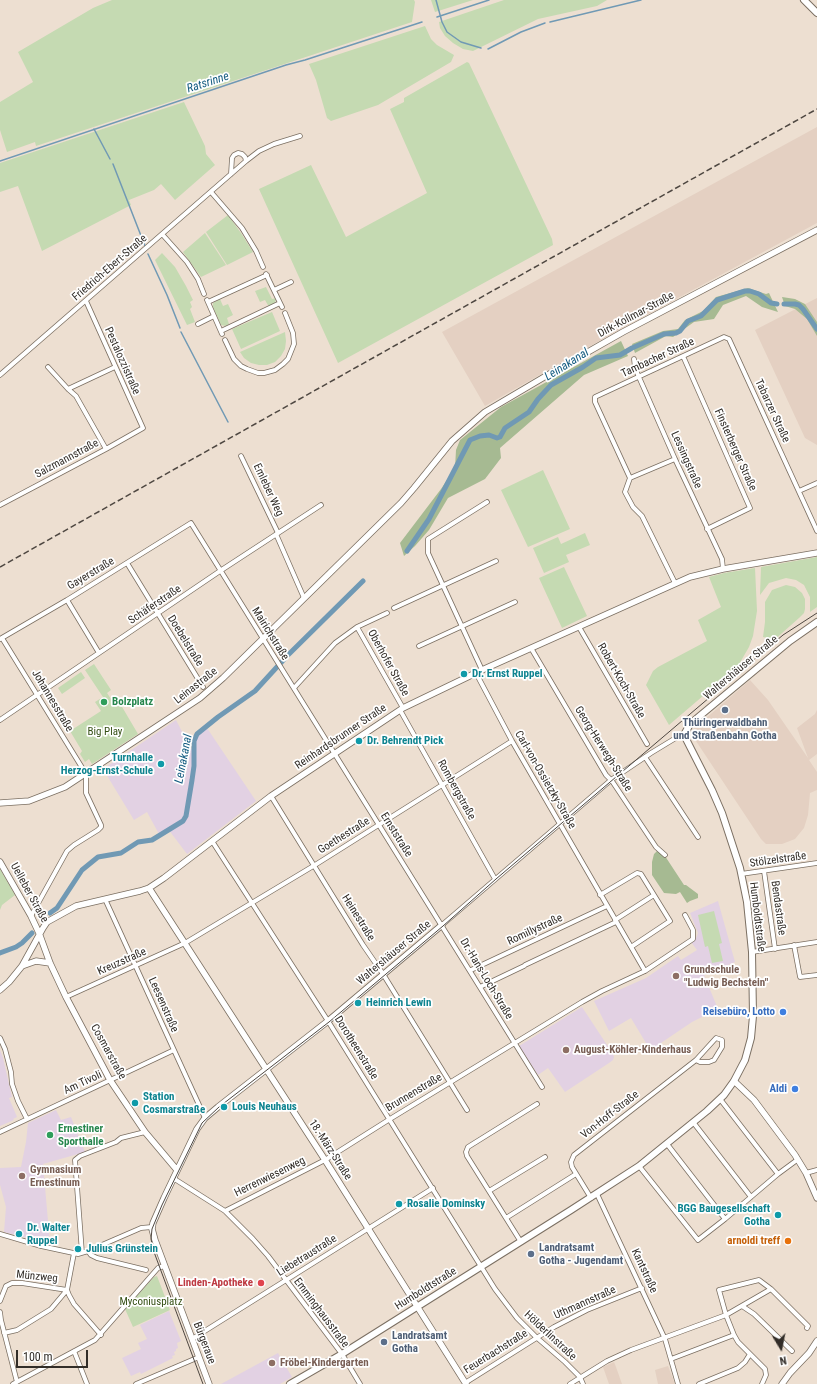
<!DOCTYPE html>
<html>
<head>
<meta charset="utf-8">
<style>
	body { margin:0 }
	#map { position:relative; width:817px; height:1384px; overflow:hidden; background:#eddfd1; font-family:"Roboto Condensed",sans-serif }
	canvas { display:block }
	.north { position:absolute; left:761px; top:1328px; width:40px; height:40px; -webkit-text-stroke:3px #fff; paint-order:stroke; rotate:170deg; font-size:11px; font-weight:700; line-height:16px; text-align:center; color:#322d28 }
	.north::after { content:''; display:block; margin:auto; width:14px; height:18px; background:#322d28; clip-path:polygon(50% 0,100% 100%,50% 72%,0 100%) }
	.scale { position:absolute; left:16px; top:1350px; width:72px; height:18px; box-sizing:border-box; border:2px solid #322d28; border-top:0; padding-left:5px; font-size:12px; line-height:14px; white-space:nowrap; color:#322d28; -webkit-text-stroke:3px #fff; paint-order:stroke }
</style>
</head>
<body>
<div id="map">
<canvas width="817" height="1384"></canvas>
<div class="north">N</div>
<div class="scale">100 m</div>
</div>
<script>
const ctx = document.querySelector('canvas').getContext('2d');
ctx.lineJoin = 'round';
function fill(path, color) { ctx.fillStyle = color; ctx.fill(path, 'evenodd'); }
const toPath = rows => new Path2D(rows.map(r => 'M' + r).join(''));
function trace(path, color, width, dash) { ctx.strokeStyle = color; ctx.lineWidth = width; ctx.lineCap = dash ? 'butt' : 'round'; ctx.setLineDash(dash || []); ctx.stroke(path); }
function label(font, color, halo, rows, align = 'center') {
  ctx.font = font + ' "Roboto Condensed",sans-serif'; ctx.lineWidth = 3.5; ctx.setLineDash([]); ctx.textBaseline = 'middle'; ctx.strokeStyle = halo; ctx.fillStyle = color; for (const [text, x, y, turn = 0] of rows) {
    ctx.save(); ctx.translate(x, y); ctx.rotate((+turn || 0) * Math.PI / 180); ctx.textAlign = isNaN(turn) ? turn : align; if (halo) ctx.strokeText(text, 0, 0); ctx.fillText(text, 0, 0); ctx.restore();
  }
}
fill(toPath([
	[817,127,817,223,615,332,485,406,442,332],
	[817,298,817,445,805,438,755,330],
	[750,680,768,700,808,758,797,728,815,714,817,710,817,754,809,760,817,772,817,790,810,793,808,815,804,828,795,839,782,844,766,844,761,839,690,732],
	[614,1362,616,1367,622,1384,609,1384,603,1367],
	[668,1366,675,1384,658,1384,655,1370]
]), '#e4d0c2');
fill(toPath([
	[176,720,191,749,193,748,193,743,197,732,205,725,256,801,187,854,168,829,159,834,147,812,134,820,103,769],
	[718,901,735,962,704,975,718,1009,692,1022,652,1049,646,1043,631,1018,609,1031,594,1001,646,978,678,956,681,960,697,950,691,942,696,938,698,933,690,913],
	[582,1007,613,1054,614,1057,613,1060,609,1063,565,1092,548,1068,538,1075,519,1046],
	[0,1050,3,1058,12,1097,9,1098,17,1117,13,1119,14,1120,0,1126],
	[56,1110,61,1120,71,1117,85,1152,43,1164,50,1244,4,1232,6,1207,0,1185,0,1168,21,1167,26,1142,28,1123],
	[169,1311,181,1341,177,1343,178,1348,176,1349,176,1351,174,1352,175,1355,172,1356,173,1358,141,1374,140,1372,131,1376,122,1358,141,1349,138,1343,147,1339,140,1325],
	[278,1353,292,1377,280,1384,221,1384]
]), '#e2d1e3');
fill(toPath([
	[112,0,414,0,415,2,412,22,36,146,35,142,7,152,0,130,0,102,33,82,18,52,93,8],
	[431,0,473,0,435,12],
	[504,0,607,0,597,6,538,19,473,51,463,49,453,43,445,36,440,28,439,22],
	[425,26,431,39,437,45,454,55,451,62,378,105,331,121,327,118,316,80,309,64],
	[467,62,469,63,552,239,553,245,338,363,259,189,311,165,346,237,427,193,390,109,404,102,404,98],
	[184,102,205,146,206,154,215,165,175,200,161,184,154,190,129,200,131,205,42,251,18,186,0,192,0,163],
	[228,215,241,233,253,252,227,265,206,232],
	[205,233,226,265,201,277,183,252],
	[162,253,175,267,186,286,193,300,190,302,192,307,190,309,195,322,187,325,155,260],
	[266,287,272,299,276,298,275,304,269,307,265,300,260,302,255,291],
	[220,299,223,306,228,304,233,315,227,318,229,324,226,326,221,325,213,307,213,303],
	[272,312,280,331,241,349,232,329],
	[285,332,286,341,285,349,281,356,275,362,267,365,259,365,251,363,244,358,240,352],
	[543,470,570,529,528,547,501,490],
	[585,533,590,545,566,555,569,562,544,573,533,548,558,537,561,544],
	[817,557,817,607,810,612,810,597,804,585,796,580,786,578,769,583,760,595,761,567],
	[564,567,587,616,562,628,539,578],
	[755,568,757,611,753,636,749,647,738,666,669,725,646,685,653,671,658,667,707,641,698,620,721,607,709,577,724,573],
	[786,585,795,587,802,593,805,599,805,609,804,613,799,618,772,642,768,638,763,637,765,622,765,602,772,590],
	[94,664,111,690,107,693,113,702,118,700,138,734,92,764,89,759,85,762,80,754,82,751,70,731,101,711,95,702,103,697,85,670],
	[81,672,85,678,62,694,58,688],
	[0,869,15,895,2,905,0,910],
	[714,911,722,943,719,944,723,961,712,963,708,946,705,947,698,915],
	[157,1276,170,1310,133,1327,125,1309,154,1277]
]), '#c5dab2');
fill(toPath([
	[748,288,766,294,769,293,778,312,762,307,746,296,723,305,714,319,694,322,673,337,666,336,635,353,632,344,663,331,678,329,685,320,703,311,716,297],
	[782,297,795,299,805,304,817,322,817,336,807,319,795,309,785,306],
	[621,341,628,356,584,375,500,448,501,458,485,479,448,498,429,530,415,546,404,556,400,543,441,489,455,468,456,450,460,440,501,407],
	[657,851,665,856,684,885,686,885,698,894,698,898,690,901,687,903,680,892,676,894,664,893,652,875,652,862,654,854]
]), '#a6ba92');
trace(toPath([
	[436,0,442,22,447,32,461,42,481,48],
	[437,17,489,0],
	[550,22,641,0],
	[488,49,521,32,545,23],
	[94,129,110,159],
	[0,161,286,65,305,60,422,22],
	[113,164,145,246],
	[148,254,167,295,180,328],
	[181,332,228,422]
]), '#7099b4', 1.5);
trace(toPath([
	[784,304,795,304,799,305,803,309,817,329],
	[407,551,429,519,470,440,480,436,489,435,497,438,500,437,505,428,529,412,538,399,551,385,583,367,596,358,620,355,632,348,664,334,676,333,680,331,688,321,701,316,717,300,745,291,750,291,759,294,771,303,777,304],
	[50,913,57,908,82,870,98,857,121,853,138,842,152,840,183,821,186,816,192,780,194,766,194,741,197,734,218,717,255,691,287,656,363,581],
	[0,953,16,947,22,943,32,933]
]), '#7099b4', 5);
const minor = toPath([
	[231,174,232,158,234,155,238,153,242,154,245,157,246,161],
	[211,192,242,228,256,251,263,267],
	[162,234,187,262,198,279,204,294],
	[266,274,282,307],
	[274,290,291,282],
	[207,300,222,334],
	[208,302,267,275],
	[198,324,214,316],
	[221,331,280,303],
	[225,340,234,359,241,366,247,369,258,373,264,373,275,370,283,364,288,359,294,344,293,333,285,313],
	[683,356,750,508,707,529],
	[634,359,635,368,675,459,722,559,723,569],
	[48,367,68,389,76,396,106,449],
	[0,375,246,161,259,151,274,144,300,136],
	[68,389,115,367],
	[241,456,278,533],
	[675,459,630,478,595,402,595,397,724,337,729,339,817,531],
	[630,478,625,492,633,507,642,516,675,583],
	[799,491,817,483],
	[0,505,106,449,143,428,86,301],
	[276,534,304,598],
	[127,563,203,687],
	[67,600,99,653],
	[394,608,496,561],
	[357,627,403,708],
	[579,627,647,744],
	[2,638,86,774,86,793,101,825,101,827,98,830,74,845,67,851,31,916],
	[0,639,67,600,191,523,542,1087],
	[419,646,515,602],
	[531,648,606,775,612,781,656,847,665,855],
	[482,670,428,553,428,539,487,502],
	[476,673,512,741,645,971],
	[294,688,335,643,357,627,387,613],
	[400,710,495,879],
	[0,720,220,571,321,505],
	[645,757,698,837],
	[271,796,363,945,383,974,467,1110],
	[212,841,328,1021,495,1289,517,1318,536,1337,565,1362,580,1377,583,1384],
	[764,871,775,949],
	[741,874,817,863],
	[600,895,637,873,641,874,654,895],
	[105,899,205,1118],
	[615,920,654,895,670,921,631,947],
	[442,925,611,780,651,753,679,736,684,735],
	[794,945,800,977,817,975],
	[752,952,817,942],
	[525,965,616,922],
	[471,970,607,906],
	[480,987,524,966],
	[66,997,185,943,315,865,512,741],
	[0,1038,5,1049,11,1072,12,1084,18,1101,27,1119],
	[720,1099,778,1174],
	[693,1122,751,1197],
	[0,1132,174,1050],
	[667,1144,725,1219],
	[639,1166,698,1240,725,1219,778,1174,797,1160],
	[806,1173,817,1170],
	[173,1178,225,1211,253,1239,268,1256,342,1354,360,1384],
	[489,1191,545,1157],
	[597,1194,665,1339,678,1384],
	[591,1198,572,1167,571,1162,574,1155,696,1060,716,1038,722,1040,722,1047,714,1060,709,1062,700,1062,696,1060],
	[225,1211,325,1160,390,1119,582,1002,602,991,645,971,693,939,693,930,685,915],
	[506,1218,576,1174],
	[0,1234,41,1246,78,1254,88,1251,141,1228,152,1227],
	[521,1242,467,1156,466,1152,468,1147,537,1104],
	[88,1251,91,1255,97,1258,146,1270],
	[74,1253,67,1290,69,1295,74,1304,101,1335],
	[82,1253,75,1160,80,1156,116,1142,121,1138,145,1132],
	[0,1301,6,1286,12,1283,22,1283,67,1290],
	[742,1306,754,1314,792,1351],
	[0,1312,1,1320,17,1382],
	[4,1333,17,1330,51,1309,67,1290],
	[192,1339,433,1188],
	[74,1351,87,1384],
	[671,1359,734,1335],
	[465,1383,554,1327,587,1310,642,1288],
	[13,1384,95,1340,158,1268,164,1266],
	[136,1384,199,1357],
	[570,1384,607,1361,631,1350,726,1315,719,1290,759,1280,771,1289,808,1326,807,1328],
	[699,1384,738,1368,745,1362,750,1354],
	[762,1384,766,1375,765,1369,738,1342,734,1335,726,1315,771,1289]
]);
const tertiary = toPath([
	[0,803,29,801,65,787,200,698,223,678,401,503,414,488,452,441,485,412,551,373,623,332,817,230],
	[0,862,31,916,39,933,50,963,66,997,110,1080,145,1132,177,1170],
	[149,888,325,1160,466,1384],
	[22,966,36,961,50,963],
	[0,990,9,982,22,966,43,928,47,922,76,906,140,891,149,888,164,878,271,796,403,708,482,670,690,577,723,569,817,553],
	[734,1081,754,1100,795,1155,806,1173,817,1198],
	[209,1384,155,1240,152,1229,153,1223,164,1198,197,1129,205,1118,218,1107,328,1021,442,925],
	[782,1384,790,1373,809,1353,817,1341]
]);
const secondary = toPath([
	[804,0,817,13],
	[290,1384,342,1354,571,1210,639,1166,707,1111,724,1095,734,1081,745,1060,751,1038,753,1016,752,952,747,902,740,868,722,813,712,790,684,735,690,724,790,641,817,622]
]);
trace(minor, '#7b6f62', 5.5);
trace(tertiary, '#7b6f62', 7);
trace(secondary, '#7b6f62', 8);
trace(minor, '#fff', 4);
trace(tertiary, '#fff', 5.5);
trace(secondary, '#fff', 6);
trace(toPath([
	[203,1384,154,1252,151,1239,152,1229,162,1205,202,1123,219,1107,329,1022,443,926,496,879,783,635,817,613]
]), '#4e4741', 1);
trace(toPath([
	[0,567,817,109]
]), '#4e4741', 1.5, [6, 3]);
for (const [x, y, r, color] of [
	[464,674,4,"#0f9aa8"],
	[104,702,4,"#2e9e5b"],
	[725,710,4,"#5c6f8a"],
	[359,741,4,"#0f9aa8"],
	[161,764,4,"#0f9aa8"],
	[676,976,4,"#8d6e63"],
	[358,1003,4,"#0f9aa8"],
	[783,1012,4,"#3f7fe0"],
	[566,1050,4,"#8d6e63"],
	[795,1089,4,"#3f7fe0"],
	[135,1103,4,"#0f9aa8"],
	[224,1107,4,"#0f9aa8"],
	[50,1135,4,"#2e9e5b"],
	[22,1176,4,"#8d6e63"],
	[399,1204,4,"#0f9aa8"],
	[778,1215,4,"#0f9aa8"],
	[19,1234,4,"#0f9aa8"],
	[788,1241,4,"#e8710a"],
	[78,1249,4,"#0f9aa8"],
	[531,1254,4,"#5c6f8a"],
	[261,1283,4,"#e0444e"],
	[384,1342,4,"#5c6f8a"],
	[272,1363,4,"#8d6e63"]
]) { const dot = new Path2D(); dot.arc(x, y, r, 0, 2 * Math.PI); ctx.fillStyle = color; ctx.fill(dot); trace(dot, '#fff', 1.5); }
label('11px', '#322d28', '#fff', [
	["Friedrich-Ebert-Straße",110,268,-41],
	["Dirk-Kollmar-Straße",636,315,-28],
	["Tambacher Straße",658,358,-25],
	["Pestalozzistraße",122,361,66],
	["Tabarzer Straße",772,411,65],
	["Finsterberger Straße",735,450,66],
	["Salzmannstraße",67,459,-28],
	["Lessingstraße",686,460,66],
	["Emleber Weg",268,490,65],
	["Gayerstraße",91,574,-31],
	["Schäferstraße",155,605,-34],
	["Mairichstraße",270,634,58],
	["Doebelstraße",185,641,58],
	["Oberhofer Straße",388,663,61],
	["Waltershäuser Straße",741,668,-40],
	["Robert-Koch-Straße",621,681,60],
	["Leinastraße",196,686,-38],
	["Johannesstraße",52,701,59],
	["Reinhardsbrunner Straße",341,737,-34],
	["Georg-Herwegh-Straße",603,749,58],
	["Carl-von-Ossietzky-Straße",545,780,60],
	["Rombergstraße",456,790,61],
	["Ernststraße",396,835,58],
	["Goethestraße",344,836,-32],
	["Stölzelstraße",778,860,-8],
	["Uelleber Straße",29,893,61],
	["Bendastraße",778,908,82],
	["Humboldtstraße",757,917,83],
	["Heinestraße",358,918,58],
	["Romillystraße",535,930,-25],
	["Waltershäuser Straße",394,953,-40],
	["Kreuzstraße",122,962,-24],
	["Dr.-Hans-Loch-Straße",486,979,59],
	["Leesenstraße",163,1005,66],
	["Dorotheenstraße",356,1048,58],
	["Cosmarstraße",108,1052,61],
	["Am Tivoli",83,1083,-25],
	["Brunnenstraße",414,1093,-31],
	["Von-Hoff-Straße",610,1115,-38],
	["18.-März-Straße",330,1150,57],
	["Herrenwiesenweg",270,1177,-26],
	["Liebetraustraße",307,1256,-32],
	["Kantstraße",644,1271,65],
	["Münzweg",37,1277,6],
	["Humboldtstraße",426,1289,-32],
	["Uthmannstraße",585,1303,-24],
	["Emminghausstraße",321,1313,53],
	["Hölderlinstraße",550,1336,43],
	["Bürgeraue",204,1343,69],
	["Feuerbachstraße",496,1352,-32]
]);
label('bold 11px', '#0d838f', '#fff', [
	["Dr. Ernst Ruppel",472,674],
	["Dr. Behrendt Pick",367,741],
	["Turnhalle",153,758,"right"],
	["Herzog-Ernst-Schule",153,771,"right"],
	["Heinrich Lewin",366,1003],
	["Station",143,1097],
	["Cosmarstraße",143,1110],
	["Louis Neuhaus",232,1107],
	["Rosalie Dominsky",407,1204],
	["BGG Baugesellschaft",770,1209,"right"],
	["Gotha",770,1222,"right"],
	["Dr. Walter",27,1228],
	["Ruppel",27,1241],
	["Julius Grünstein",86,1249]
], 'left');
label('bold 11px', '#27864d', '#fff', [
	["Bolzplatz",112,702],
	["Ernestiner",58,1129],
	["Sporthalle",58,1142]
], 'left');
label('bold 11px', '#4e5e75', '#fff', [
	["Thüringerwaldbahn",725,723,"center"],
	["und Straßenbahn Gotha",725,736,"center"],
	["Landratsamt",539,1248],
	["Gotha - Jugendamt",539,1261],
	["Landratsamt",392,1336],
	["Gotha",392,1349]
], 'left');
label('11px', '#354f15', '#fff', [
	["Big Play",105,732],
	["Myconiusplatz",151,1302]
]);
label('bold 11px', '#785e54', '#fff', [
	["Grundschule",684,970],
	["\"Ludwig Bechstein\"",684,983],
	["August-Köhler-Kinderhaus",574,1050],
	["Gymnasium",30,1170],
	["Ernestinum",30,1183],
	["Fröbel-Kindergarten",280,1363]
], 'left');
label('bold 11px', '#366cbe', '#fff', [
	["Reisebüro, Lotto",775,1012],
	["Aldi",787,1089]
], 'right');
label('bold 11px', '#c56008', '#fff', [
	["arnoldi treff",780,1241]
], 'right');
label('bold 11px', '#be3a42', '#fff', [
	["Linden-Apotheke",253,1283]
], 'right');
label('italic 12px', '#135b80', '#fff', [
	["Ratsrinne",208,83,-18],
	["Leinakanal",567,365,-32],
	["Leinakanal",184,759,-79]
]);
</script>
</body>
</html>
